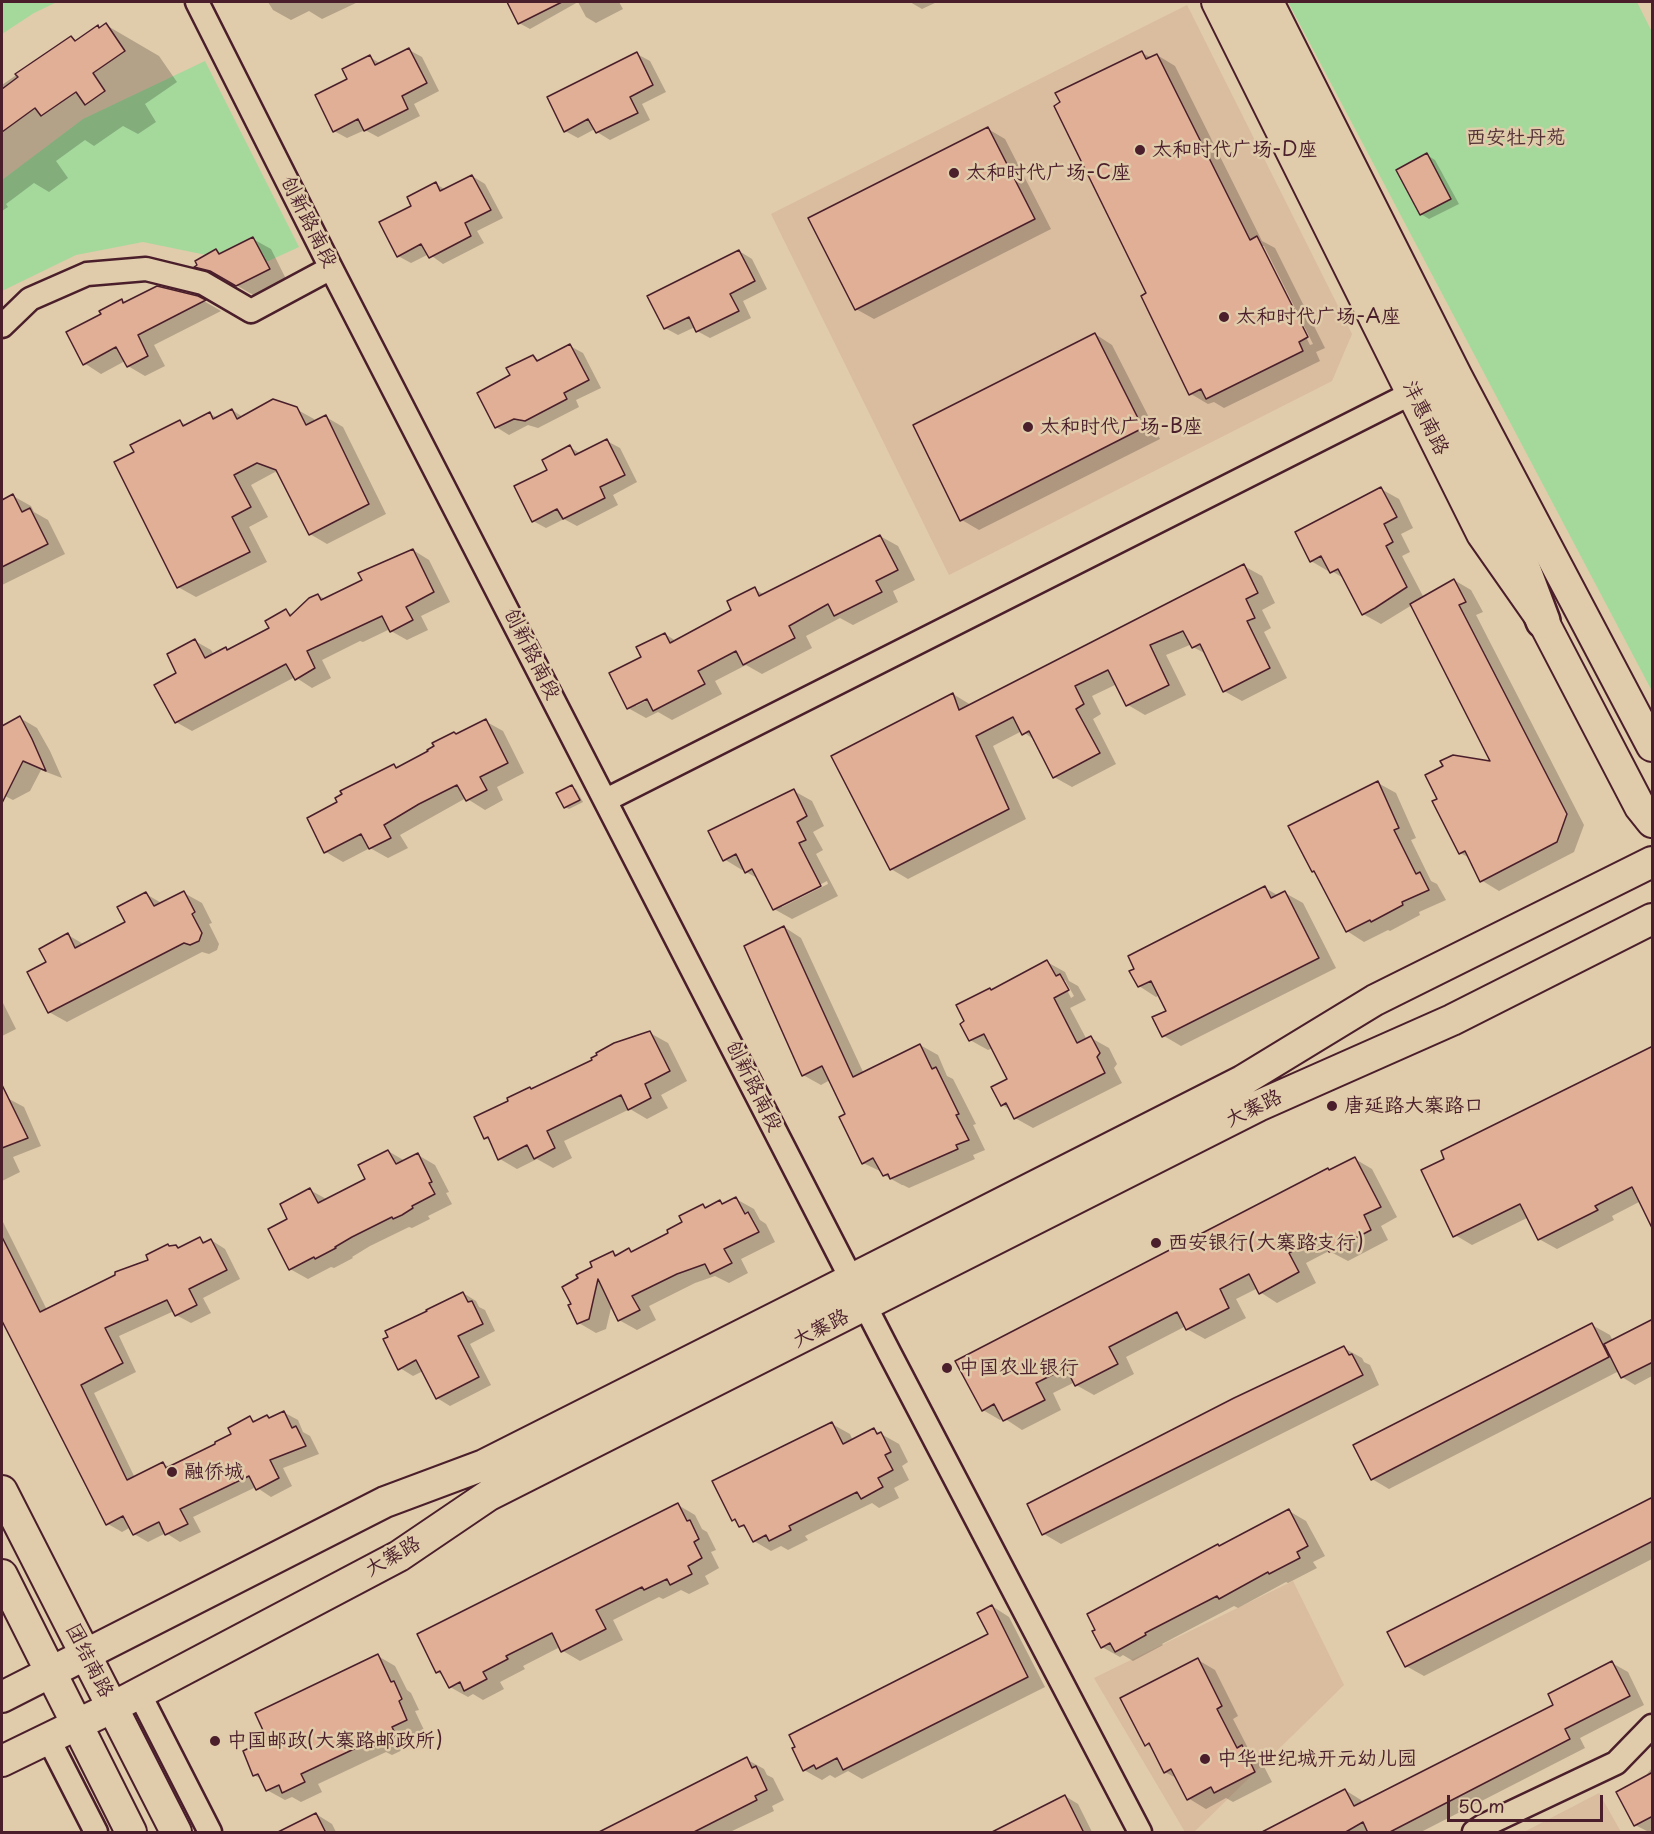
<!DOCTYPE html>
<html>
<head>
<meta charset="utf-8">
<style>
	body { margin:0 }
	#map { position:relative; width:1654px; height:1834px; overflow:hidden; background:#e0cbaa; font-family:"Playpen Sans",sans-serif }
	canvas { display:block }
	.frame { position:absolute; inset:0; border:3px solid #4a1f2b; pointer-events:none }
	.scale { position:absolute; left:1447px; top:1795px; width:156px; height:27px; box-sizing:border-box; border:3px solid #4a1f2b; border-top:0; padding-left:8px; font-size:18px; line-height:21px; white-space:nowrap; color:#4a1f2b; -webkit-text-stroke:4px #e0cbaa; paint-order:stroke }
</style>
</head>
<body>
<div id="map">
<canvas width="1654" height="1834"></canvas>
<div class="frame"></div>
<div class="scale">50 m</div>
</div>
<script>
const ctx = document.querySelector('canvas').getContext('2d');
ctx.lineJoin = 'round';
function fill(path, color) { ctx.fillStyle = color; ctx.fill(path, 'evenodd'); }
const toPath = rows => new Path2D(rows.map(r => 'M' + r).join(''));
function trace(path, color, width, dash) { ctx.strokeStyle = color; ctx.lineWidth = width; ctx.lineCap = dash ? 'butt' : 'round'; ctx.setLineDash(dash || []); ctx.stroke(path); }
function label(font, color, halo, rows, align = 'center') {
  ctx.font = font + ' "Playpen Sans","LXGW WenKai TC",sans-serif'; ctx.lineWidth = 5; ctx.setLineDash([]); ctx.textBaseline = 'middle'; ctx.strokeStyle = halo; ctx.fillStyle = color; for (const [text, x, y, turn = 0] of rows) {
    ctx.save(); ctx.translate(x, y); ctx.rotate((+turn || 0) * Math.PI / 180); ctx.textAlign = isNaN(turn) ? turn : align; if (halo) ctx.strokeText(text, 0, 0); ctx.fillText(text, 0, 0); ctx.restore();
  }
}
fill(toPath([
	[1187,5,1352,334,1332,381,949,575,771,214],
	[1293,1581,1344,1685,1194,1832,1185,1832,1094,1678],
	[1599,1793,1621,1832,1524,1832]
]), '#dabc9f');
fill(toPath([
	[2,2,57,2,34,13,2,34],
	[1288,2,1637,2,1652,32,1652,691],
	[205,61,299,247,240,274,211,256,143,242,76,255,2,291,2,180,83,119]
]), '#a5d99c');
fill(toPath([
	[268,2,358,2,322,19,309,11,291,20,273,10],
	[508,2,619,2,623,9,596,23,586,17,578,2,530,29,519,23],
	[910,2,937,2,922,9],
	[106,25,159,56,177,82,145,104,156,122,138,134,123,126,94,146,85,140,56,161,68,178,49,192,34,183,6,204,8,207,2,211,2,85,71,37,77,41,98,27,101,29],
	[409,50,422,57,439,91,414,104,420,116,378,137,365,130,347,138,334,131,349,79,370,57,381,64],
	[1142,53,1152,58,1157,55,1175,66,1262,241,1275,248,1325,348,1316,352,1320,361,1224,408,1214,402,1208,404,1191,394,1148,294],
	[1260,246,1264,246,1313,344,1310,345],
	[637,54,650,61,666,92,642,104,650,120,610,140,597,132,595,129,578,138,565,131],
	[988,129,1005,139,1051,229,874,319,856,309],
	[1427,155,1435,160,1459,204,1429,219,1421,214],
	[472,176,485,184,503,218,477,231,484,243,443,264,429,254,411,263,398,256,413,207,436,184,446,190],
	[253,239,271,249,286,279,255,296,229,281,213,276,197,267,216,251,222,254],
	[739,251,752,259,767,289,743,301,751,318,710,338,697,331,695,327,678,335,665,328],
	[197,297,221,311,154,345,165,366,145,376,128,366,125,361,101,374,84,363,103,315,122,301,126,303],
	[1095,334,1112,345,1160,439,979,530,962,520],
	[570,346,583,353,601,388,576,400,579,407,538,428,528,425,509,435,496,427,512,376,533,357,541,361],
	[296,409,314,419,316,422,326,417,343,427,386,514,327,544,310,534,280,474,275,472,251,485,268,517,249,527,267,562,196,597,178,587,136,453,180,422,187,425,210,414,218,418,232,410,243,417],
	[607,441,620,448,637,482,613,495,618,505,577,526,564,519,546,528,533,521,549,470,570,447,581,454],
	[1381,489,1399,499,1413,528,1401,534,1410,552,1402,556,1424,598,1454,580,1471,590,1483,612,1476,615,1584,825,1574,852,1499,891,1481,880,1470,858,1460,853,1493,763,1412,605,1381,624,1363,614,1345,579,1330,570,1328,571,1311,561],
	[13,496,31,506,34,512,48,520,65,554,2,585,2,499,4,500],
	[880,536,898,546,915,580,893,591,898,602,853,625,840,618,806,636,812,648,762,674,746,665,715,681,722,694,672,720,658,712,646,718,628,708,643,658,665,634,676,641,733,611,754,589,765,595],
	[653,694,654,697,636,706,636,703],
	[413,550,429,560,450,602,421,616,428,630,407,640,391,631,390,629,363,642,360,641,322,660,331,678,312,688,295,677,192,731,176,722,178,674,195,641,211,650,214,655,226,649,229,651,271,628,286,611,293,615,318,595,325,599,364,581],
	[1244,566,1262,576,1275,603,1262,610,1271,628,1264,632,1287,678,1242,701,1224,691,1208,655,1193,647,1192,644,1166,655,1186,695,1145,715,1128,705,1117,684,1092,696,1101,714,1093,719,1116,764,1072,787,1054,777,1036,741,1022,731,993,746,1026,819,908,879,891,869,953,694,971,705],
	[20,718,37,728,50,751,62,778,41,770,30,791,13,800,5,796,2,798,2,727],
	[485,721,503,731,524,773,497,787,503,800,485,810,466,798,400,835,408,848,388,858,370,848,343,862,326,852,339,802,394,766,399,768],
	[1378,783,1396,793,1416,838,1411,840,1431,881,1437,884,1446,900,1419,912,1420,915,1390,931,1388,930,1364,942,1347,931,1317,873,1313,871],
	[572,787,576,789,583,802,569,809,565,807],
	[794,791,812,801,824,826,813,832,823,850,816,854,838,896,792,919,774,909,759,879,746,872,745,868,742,870,724,859],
	[827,881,828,884,782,907,782,904],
	[1265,888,1279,896,1285,893,1303,903,1336,968,1181,1046,1164,1036,1168,1011,1160,995,1156,997,1139,986],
	[184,893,202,903,212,923,209,924,219,944,217,950,209,954,202,952,67,1022,49,1012,48,963,68,935,85,945,127,923,146,894,163,904],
	[784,927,801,938,864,1074,920,1045,938,1055,947,1076,953,1079,976,1124,973,1125,985,1150,973,1155,975,1159,909,1188,903,1185,902,1185,884,1175,882,1172,863,1163,847,1115,830,1080,821,1085,803,1075],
	[1047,962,1065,972,1069,981,1078,986,1086,1000,1070,1008,1087,1040,1091,1038,1109,1048,1117,1064,1114,1068,1122,1083,1033,1128,1015,1118,1011,1110,1002,1105,1009,1080,993,1048,988,1050,970,1040,992,991],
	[1062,980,1065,980,1074,996,1071,998],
	[2,1001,16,1029,2,1036],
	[650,1033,668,1043,687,1081,661,1095,668,1108,647,1119,630,1109,564,1141,572,1158,553,1168,537,1159,517,1169,500,1159,491,1141,485,1138,511,1102,530,1088,533,1090],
	[1652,1048,1641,1201,1612,1216,1614,1220,1557,1249,1539,1239,1529,1217,1472,1245,1455,1235],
	[9,1099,24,1107,41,1146,13,1157,20,1172,2,1181,2,1102],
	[388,1151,405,1161,418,1155,435,1165,449,1192,446,1193,452,1204,428,1216,430,1219,412,1228,409,1227,370,1246,352,1257,353,1258,334,1268,331,1267,308,1279,290,1269,289,1220,310,1190,328,1200,367,1180],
	[1355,1159,1372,1169,1397,1217,1381,1226,1388,1240,1348,1261,1329,1251,1306,1263,1316,1283,1277,1303,1260,1292,1258,1288,1236,1299,1246,1318,1205,1339,1187,1329,1186,1326,1126,1357,1134,1374,1094,1395,1076,1385,1075,1382,1053,1393,1061,1410,1022,1430,1004,1418,1000,1420,983,1410,1328,1169,1331,1171],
	[736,1199,754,1209,760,1220,766,1224,775,1242,741,1259,748,1273,729,1283,715,1276,695,1283,649,1306,656,1320,637,1330,619,1320,612,1304,606,1329,596,1333,579,1323,573,1304,594,1268,613,1252,618,1256,629,1250,633,1252,670,1233,703,1206,708,1208,720,1202,724,1205],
	[2,1220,47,1310,150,1261,171,1247,176,1246,180,1249,200,1239,206,1243,211,1240,225,1249,240,1279,203,1298,211,1313,191,1323,176,1315,174,1311,119,1336,136,1372,94,1393,135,1478,163,1463,170,1468,233,1435,250,1418,257,1422,267,1417,270,1419,283,1412,298,1420,303,1432,310,1436,319,1454,283,1468,292,1486,271,1497,256,1487,193,1517,201,1532,180,1542,166,1533,148,1542,134,1534,131,1527,122,1532,108,1524,2,1318],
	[463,1293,476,1301,479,1307,485,1310,495,1331,470,1344,491,1385,450,1406,437,1398,423,1371,413,1376,400,1368],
	[1652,1321,1652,1376,1635,1385,1622,1377,1619,1371,1389,1489,1372,1479,1592,1325,1610,1335,1613,1341],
	[1344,1348,1362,1358,1364,1362,1370,1365,1379,1385,1061,1544,1044,1534],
	[832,1424,850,1434,853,1441,874,1430,899,1444,908,1462,902,1466,909,1480,894,1488,899,1498,879,1508,872,1503,805,1536,808,1540,788,1550,781,1546,771,1551,754,1541,749,1531,733,1520],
	[1652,1499,1652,1559,1424,1676,1406,1666],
	[678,1505,695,1515,702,1529,707,1532,716,1550,711,1552,719,1568,705,1576,709,1584,689,1594,681,1590,663,1599,659,1597,613,1620,623,1640,580,1661,563,1651,560,1647,523,1666,525,1669,500,1682,504,1689,483,1700,473,1694,468,1697,450,1687,444,1676,437,1672],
	[1289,1511,1306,1521,1325,1556,1313,1562,1317,1568,1288,1583,1286,1582,1238,1608,1234,1606,1162,1644,1163,1645,1133,1661,1123,1655,1120,1657,1102,1647,1220,1547],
	[992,1606,1009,1617,1045,1687,862,1779,848,1771,835,1778,830,1775,822,1780,804,1770,990,1635],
	[378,1656,395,1666,407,1690,411,1693,419,1710,415,1711,424,1730,409,1737,413,1745,392,1755,386,1752,318,1784,322,1792,301,1802,292,1797,285,1800,267,1790,263,1780,254,1775,269,1740],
	[1198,1660,1215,1670,1238,1716,1233,1719,1250,1752,1259,1757,1272,1782,1233,1802,1226,1798,1206,1809,1188,1798,1178,1779,1165,1772,1154,1749,1146,1744],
	[1612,1663,1628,1672,1644,1705,1580,1738,1585,1748,1421,1832,1289,1832,1345,1790,1361,1800,1363,1804,1555,1706],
	[746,1759,764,1769,767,1775,773,1778,784,1800,772,1806,774,1811,730,1832,599,1832],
	[1652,1768,1652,1832,1649,1832,1635,1825,1643,1779],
	[1065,1796,1078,1804,1092,1832,993,1832],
	[316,1814,332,1824,336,1832,284,1832]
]), '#0003');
const building = toPath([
	[507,2,562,2,518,24,507,2],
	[106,23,125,51,93,73,105,91,85,105,76,92,41,116,35,108,2,132,2,89,18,77,15,74,71,36,75,41,98,25,99,28,106,23],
	[409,48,427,83,402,96,408,109,364,131,358,119,333,132,315,95,347,79,342,69,370,55,375,65,409,48],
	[1142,51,1146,59,1157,54,1250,240,1257,236,1308,337,1299,342,1303,351,1206,399,1201,389,1189,395,1141,296,1146,293,1054,106,1060,102,1055,93,1142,51],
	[637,52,653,85,630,97,638,113,596,133,588,119,564,132,547,97,637,52],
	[988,127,1035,219,855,310,808,218,988,127],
	[1427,153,1451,199,1420,215,1396,170,1427,153],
	[472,175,491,210,465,223,471,236,429,258,421,244,397,257,379,222,411,206,407,197,436,182,440,191,472,175],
	[253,237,270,269,236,286,210,271,194,267,197,265,195,261,216,249,219,254,253,237],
	[739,250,755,281,730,294,739,311,696,332,689,317,664,329,647,296,739,250],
	[157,286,198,296,206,300,138,335,148,356,127,367,116,347,83,365,66,332,101,314,99,311,122,299,123,303,157,286],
	[1095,333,1143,428,960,521,913,425,1095,333],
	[570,344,589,380,564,393,567,399,525,421,514,419,495,428,477,393,510,375,506,368,533,355,537,361,570,344],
	[273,399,297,407,306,425,326,415,369,504,309,535,276,470,257,463,234,475,251,507,232,517,250,552,177,588,114,462,134,452,130,445,180,420,183,426,210,412,213,419,232,409,237,419,273,399],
	[607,439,625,475,600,487,605,498,563,519,557,509,532,522,514,486,547,470,542,460,570,445,575,455,607,439],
	[1381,487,1397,517,1384,524,1393,542,1386,546,1407,587,1375,608,1362,615,1338,569,1330,573,1321,556,1310,562,1295,532,1381,487],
	[13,494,22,512,30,508,48,544,2,567,2,500,13,494],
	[880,535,898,570,876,581,882,592,834,616,828,604,789,626,795,638,743,665,736,651,698,671,705,684,653,711,647,699,627,709,609,673,641,657,636,647,665,633,670,643,731,610,727,601,755,587,759,596,880,535],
	[413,549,434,592,406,607,413,620,390,632,382,616,307,651,315,668,295,680,286,664,175,723,154,685,176,673,167,654,195,639,205,658,226,647,227,650,269,628,265,621,286,609,290,616,309,598,318,594,321,600,362,580,358,573,413,549],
	[1244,564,1258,593,1246,599,1255,618,1247,621,1270,668,1223,692,1200,644,1192,648,1183,631,1150,645,1169,685,1126,706,1108,670,1075,686,1084,704,1076,709,1100,753,1053,778,1029,731,1022,735,1013,717,976,736,1009,809,890,870,831,756,953,693,959,710,1244,564],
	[1454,579,1466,602,1459,605,1567,814,1557,842,1480,882,1465,851,1459,854,1432,801,1437,799,1425,775,1443,766,1440,761,1453,755,1490,761,1410,604,1454,579],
	[20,716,32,739,46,771,23,761,2,803,2,726,20,716],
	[486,719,508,763,480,777,487,790,466,801,457,785,419,804,384,825,391,838,369,849,361,834,324,853,307,818,337,802,335,798,342,794,340,791,394,764,396,768,428,751,427,750,434,746,432,743,454,732,456,734,486,719],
	[1378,781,1399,828,1394,830,1416,874,1420,872,1429,890,1402,902,1403,905,1371,922,1370,920,1346,932,1314,871,1312,872,1288,826,1378,781],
	[572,785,580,800,564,808,556,793,572,785],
	[794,789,807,816,797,822,806,840,799,843,821,886,773,910,752,869,745,873,736,854,723,861,708,831,794,789],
	[1265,886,1271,898,1285,891,1319,958,1162,1037,1152,1017,1166,1011,1151,981,1138,987,1129,971,1134,969,1128,956,1265,886],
	[184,891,195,912,192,914,202,933,199,941,190,945,184,943,48,1013,27,972,46,962,39,949,68,933,75,948,125,922,117,907,146,892,154,906,184,891],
	[784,926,853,1077,920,1044,932,1069,936,1067,959,1114,956,1115,969,1140,956,1145,958,1149,890,1179,888,1174,883,1176,873,1158,862,1164,839,1117,845,1114,822,1066,802,1076,744,946,784,926],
	[1047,960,1056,976,1060,974,1069,990,1054,998,1077,1043,1091,1036,1100,1053,1097,1057,1105,1073,1014,1119,1006,1103,1001,1106,991,1087,1007,1079,984,1034,969,1041,960,1024,964,1021,956,1005,990,988,991,990,1047,960],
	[650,1031,670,1071,645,1084,651,1098,628,1110,621,1095,547,1131,555,1148,534,1159,527,1145,498,1160,488,1137,484,1139,474,1117,508,1101,507,1098,530,1087,531,1089,592,1060,591,1058,597,1055,596,1053,614,1043,650,1031],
	[1653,1046,1653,1230,1632,1187,1595,1206,1598,1210,1538,1240,1520,1204,1453,1237,1421,1170,1444,1159,1441,1151,1653,1046],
	[2,1085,28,1138,2,1148,2,1085],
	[388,1150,396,1164,418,1153,432,1182,429,1183,435,1194,412,1206,413,1208,402,1215,393,1219,392,1217,352,1237,335,1247,336,1248,315,1259,314,1257,289,1270,268,1229,287,1219,280,1204,310,1188,318,1203,365,1179,358,1165,388,1150],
	[1355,1157,1381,1207,1364,1215,1371,1230,1329,1252,1321,1236,1289,1253,1299,1272,1259,1294,1249,1274,1220,1289,1229,1308,1186,1330,1177,1312,1109,1347,1118,1364,1075,1386,1066,1368,1036,1383,1045,1400,1003,1421,994,1404,982,1411,955,1361,1328,1168,1329,1170,1355,1157],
	[736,1197,745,1214,748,1212,759,1232,724,1249,732,1263,710,1274,705,1264,677,1274,632,1296,640,1310,618,1321,598,1279,589,1319,577,1324,568,1305,571,1304,562,1287,578,1278,576,1275,592,1267,590,1262,613,1251,615,1256,629,1248,631,1252,668,1233,667,1230,682,1222,679,1216,703,1204,705,1208,720,1200,722,1204,736,1197],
	[2,1237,40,1312,115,1275,115,1272,148,1260,146,1255,168,1244,169,1246,176,1245,178,1248,200,1237,203,1243,211,1239,227,1270,189,1289,197,1305,175,1316,167,1300,105,1328,123,1363,81,1385,127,1480,163,1462,166,1468,215,1444,215,1442,231,1434,228,1428,250,1416,253,1422,267,1415,269,1418,284,1411,292,1428,296,1426,306,1446,270,1460,279,1478,256,1490,249,1476,180,1509,188,1524,165,1535,159,1522,133,1535,123,1516,106,1525,2,1321,2,1237],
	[463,1292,468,1302,472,1301,483,1324,458,1336,479,1377,436,1399,416,1360,398,1370,383,1339,388,1337,385,1331,427,1311,426,1310,463,1292],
	[1653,1319,1653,1362,1621,1378,1604,1344,1653,1319],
	[1592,1323,1609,1357,1371,1480,1353,1445,1592,1323],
	[1344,1346,1349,1355,1352,1354,1363,1375,1042,1535,1027,1504,1234,1398,1344,1346],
	[832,1422,843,1444,874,1428,877,1434,881,1432,891,1452,885,1455,893,1470,878,1478,883,1487,861,1499,857,1492,789,1526,791,1530,769,1541,766,1535,753,1542,744,1525,739,1527,735,1519,732,1521,712,1481,832,1422],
	[1653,1497,1653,1541,1405,1667,1387,1632,1653,1497],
	[678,1503,687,1521,690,1520,699,1539,694,1542,702,1558,688,1566,692,1574,670,1585,667,1579,644,1590,642,1587,596,1610,606,1629,561,1652,552,1633,506,1656,508,1659,483,1672,487,1679,464,1691,460,1682,449,1688,440,1671,436,1673,417,1634,678,1503],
	[1289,1509,1308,1546,1297,1552,1300,1558,1269,1574,1268,1572,1219,1599,1217,1596,1145,1633,1146,1635,1115,1652,1110,1643,1101,1648,1092,1631,1095,1630,1087,1614,1218,1544,1219,1546,1289,1509],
	[992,1605,1028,1677,843,1770,837,1758,816,1769,814,1765,803,1771,792,1748,795,1747,789,1735,988,1634,977,1613,992,1605],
	[378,1654,391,1682,394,1681,402,1699,399,1701,407,1720,392,1727,396,1735,374,1746,371,1741,301,1774,305,1782,282,1793,279,1785,266,1791,258,1774,253,1776,243,1751,267,1739,255,1713,378,1654],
	[1198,1658,1222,1706,1217,1709,1237,1748,1242,1745,1255,1772,1214,1793,1211,1787,1187,1800,1171,1769,1164,1773,1149,1743,1145,1746,1120,1698,1198,1658],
	[1612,1661,1630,1696,1565,1729,1570,1739,1388,1833,1368,1833,1363,1822,1344,1833,1260,1833,1345,1789,1354,1806,1553,1705,1548,1694,1612,1661],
	[747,1757,752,1768,756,1766,767,1790,755,1796,757,1800,692,1833,597,1833,747,1757],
	[1653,1772,1653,1816,1634,1826,1616,1792,1653,1772],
	[1065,1795,1084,1833,990,1833,1065,1795],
	[316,1813,326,1833,276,1833,316,1813]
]);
fill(building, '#e0af95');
trace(building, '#4a1f2b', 1.5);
const minor = toPath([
	[197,2,331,268,890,1354,1140,1832],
	[2,326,30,299,87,274,146,269,203,283,251,311,331,268],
	[606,800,1412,393],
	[139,1693,210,1832],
	[48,1738,96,1832],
	[1474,1832,1483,1826,1616,1763,1652,1726]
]);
const major = toPath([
	[1217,2,1482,534,1543,621,1640,807,1652,822],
	[1268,2,1457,377,1652,746],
	[2,1491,176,1832],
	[2,1575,131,1832],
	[2,1697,385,1502,484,1465,803,1304,1242,1081,1375,1000,1652,862],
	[2,1761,113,1707,399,1556,489,1495,1258,1106,1452,1020,1652,919]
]);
const highway = toPath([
	[1248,2,1508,528,1543,621]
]);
trace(minor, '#4a1f2b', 27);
trace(major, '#4a1f2b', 34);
trace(highway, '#4a1f2b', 38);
trace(minor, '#e0cbaa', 22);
trace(major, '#e0cbaa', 30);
trace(highway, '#e0cbaa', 33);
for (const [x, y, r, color] of [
	[1140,150,6,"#4a1f2b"],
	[954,173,6,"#4a1f2b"],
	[1224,317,6,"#4a1f2b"],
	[1028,427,6,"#4a1f2b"],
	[1332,1106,6,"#4a1f2b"],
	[1156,1243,6,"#4a1f2b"],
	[947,1368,6,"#4a1f2b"],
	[172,1472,6,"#4a1f2b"],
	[215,1741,6,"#4a1f2b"],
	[1205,1759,6,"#4a1f2b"]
]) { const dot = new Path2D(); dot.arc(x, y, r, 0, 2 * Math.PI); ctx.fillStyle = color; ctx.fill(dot); trace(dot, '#e0cbaa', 2); }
label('20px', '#533236', '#e0cbaa', [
	["西安牡丹苑",1516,138]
]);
label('20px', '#4a1f2b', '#e0cbaa', [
	["太和时代广场-D座",1152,150],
	["太和时代广场-C座",966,173],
	["太和时代广场-A座",1236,317],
	["太和时代广场-B座",1040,427],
	["唐延路大寨路口",1344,1106],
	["西安银行(大寨路支行)",1168,1243],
	["中国农业银行",959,1368],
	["融侨城",184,1472],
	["中国邮政(大寨路邮政所)",227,1741],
	["中华世纪城开元幼儿园",1217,1759]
], 'left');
label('20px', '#4a1f2b', '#e0cbaa', [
	["创新路南段",308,222,63],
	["沣惠南路",1425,418,64],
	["创新路南段",531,654,63],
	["创新路南段",753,1086,63],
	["大寨路",1254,1109,-26],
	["大寨路",821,1329,-27],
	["大寨路",393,1557,-30],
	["团结南路",89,1661,63]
]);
</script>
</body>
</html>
